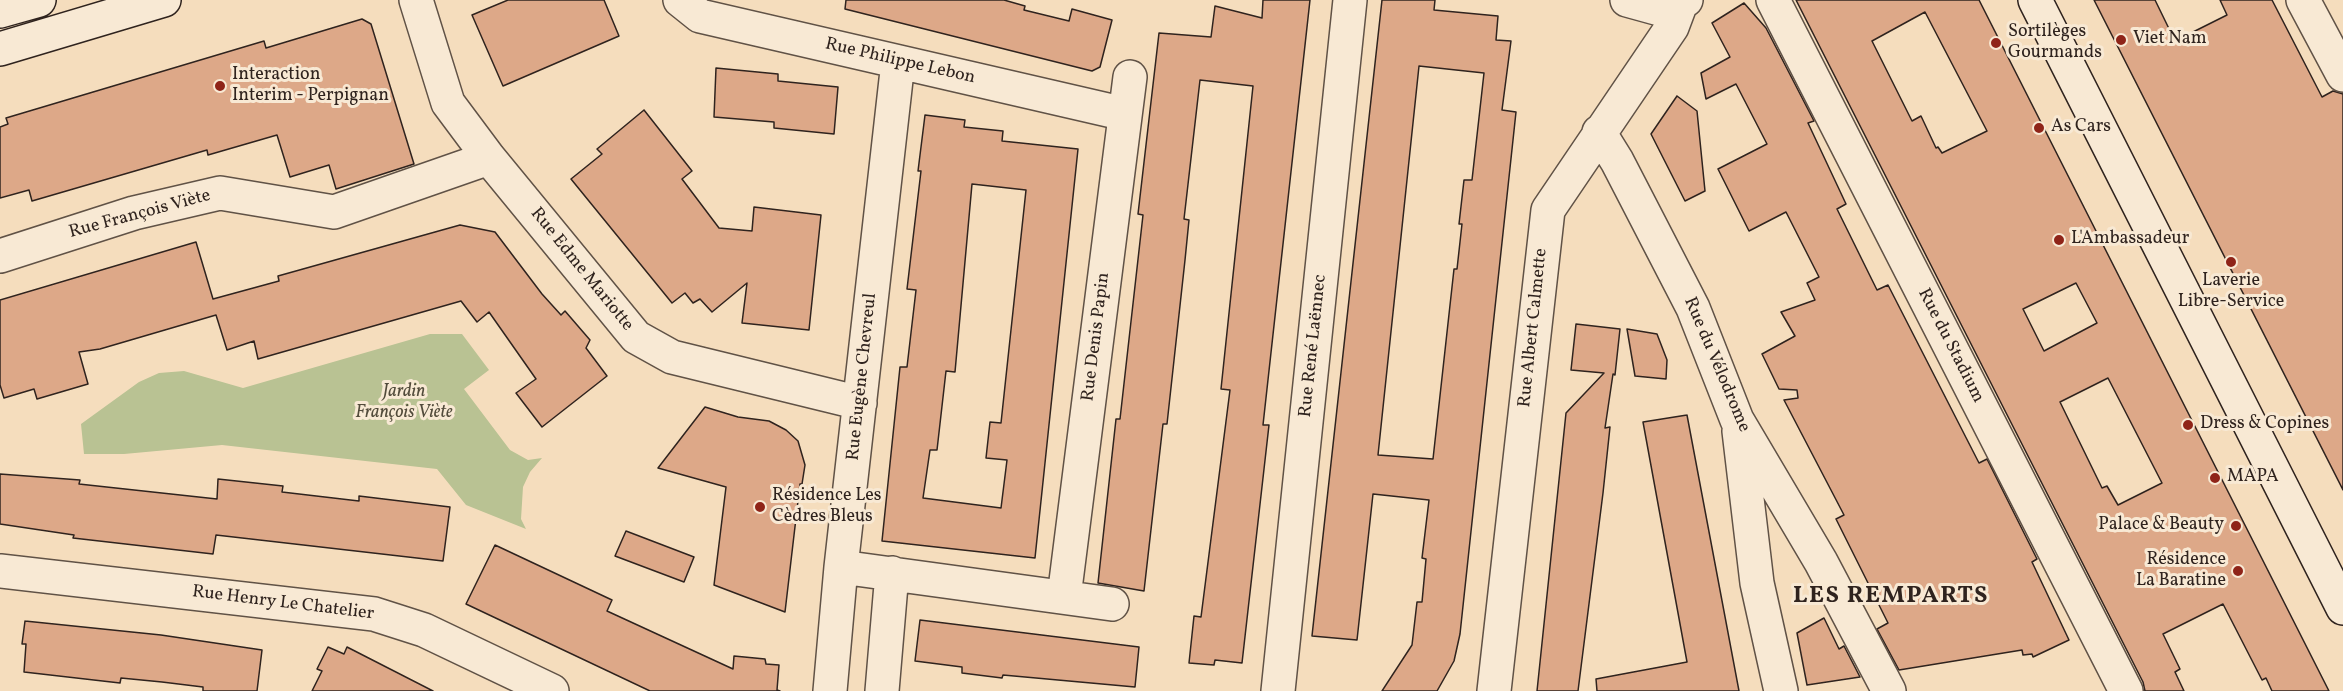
<!DOCTYPE html>
<html>
<head>
<meta charset="utf-8">
<style>
	body { margin:0 }
	canvas { display:block; background:#f5ddbd }
</style>
</head>
<body>
<canvas width="2343" height="691"></canvas>
<script>
const ctx = document.querySelector('canvas').getContext('2d');
ctx.lineJoin = 'round';
function fill(path, color) { ctx.fillStyle = color; ctx.fill(path, 'evenodd'); }
const toPath = rows => new Path2D(rows.map(r => 'M' + r).join(''));
function trace(path, color, width, dash) { ctx.strokeStyle = color; ctx.lineWidth = width; ctx.lineCap = dash ? 'butt' : 'round'; ctx.setLineDash(dash || []); ctx.stroke(path); }
function label(font, color, halo, rows, align = 'center') {
  ctx.font = font + ' Vollkorn,serif'; ctx.lineWidth = 6; ctx.setLineDash([]); ctx.textBaseline = 'middle'; ctx.strokeStyle = halo; ctx.fillStyle = color; for (const [text, x, y, turn = 0] of rows) {
    ctx.save(); ctx.translate(x, y); ctx.rotate((+turn || 0) * Math.PI / 180); ctx.textAlign = isNaN(turn) ? turn : align; if (halo) ctx.strokeText(text, 0, 0); ctx.fillText(text, 0, 0); ctx.restore();
  }
}
fill(toPath([
	[430,334,462,334,489,370,464,389,510,450,528,460,542,458,530,472,523,487,521,519,526,529,466,505,437,469,222,445,124,454,84,454,81,424,139,382,159,373,184,371,243,388]
]), '#b9c293');
const building = toPath([
	[508,0,604,0,619,36,503,86,472,15,508,0],
	[846,0,1004,0,1025,6,1024,10,1069,21,1072,9,1112,20,1100,67,1092,71,845,9,846,0],
	[1263,0,1310,0,1263,425,1269,425,1242,663,1215,660,1214,665,1189,663,1194,616,1201,617,1230,390,1221,389,1253,86,1200,80,1184,219,1189,220,1185,260,1167,424,1163,424,1144,591,1098,583,1116,419,1120,419,1143,215,1138,214,1159,33,1211,37,1215,6,1262,18,1263,0],
	[1382,0,1435,0,1434,10,1498,16,1496,40,1511,41,1502,110,1516,112,1460,634,1454,661,1437,691,1382,691,1412,645,1417,602,1422,602,1426,559,1422,558,1429,500,1373,494,1357,640,1312,636,1382,0],
	[1419,66,1484,73,1472,180,1464,180,1459,224,1462,224,1457,269,1454,269,1433,459,1378,455,1419,66],
	[1796,0,1979,0,2329,691,2272,691,2266,678,2262,680,2223,604,2163,634,2180,669,2175,672,2184,691,2145,691,2143,682,1796,0],
	[1925,12,1987,131,1942,153,1938,147,1936,148,1921,116,1912,121,1872,41,1925,12],
	[2076,283,2097,323,2044,351,2023,309,2076,283],
	[2108,378,2162,483,2118,505,2107,486,2102,488,2060,402,2108,378],
	[2094,0,2155,0,2175,41,2227,15,2220,0,2272,0,2322,97,2333,91,2343,94,2343,490,2094,0],
	[1744,3,1766,28,1814,121,1808,123,1846,204,1837,209,1877,290,1888,285,1979,463,1987,459,2037,559,2032,562,2069,640,2033,657,2032,654,2023,655,2022,650,1899,670,1877,629,1888,623,1836,519,1844,515,1784,400,1798,398,1797,390,1779,389,1762,354,1795,336,1781,312,1815,300,1807,283,1819,277,1786,212,1749,231,1718,169,1767,144,1736,84,1706,99,1701,73,1730,57,1712,23,1744,3],
	[362,19,371,24,414,164,336,189,329,165,290,177,277,135,208,155,207,150,32,201,29,190,0,198,0,127,8,124,6,118,264,41,266,48,362,19],
	[716,68,778,74,778,81,838,87,834,134,774,128,774,122,714,117,716,68],
	[1677,96,1697,111,1705,191,1685,201,1651,134,1677,96],
	[644,110,692,171,682,179,719,228,752,231,754,207,821,215,809,330,742,323,747,283,712,312,700,299,693,303,685,293,672,303,571,179,602,154,597,149,644,110],
	[925,115,965,120,964,127,1003,131,1002,141,1078,149,1035,558,882,541,900,367,907,367,916,290,907,289,921,171,918,171,925,115],
	[972,184,1026,190,1001,423,990,422,986,458,1007,460,1001,508,923,498,930,450,937,450,946,371,955,372,972,184],
	[460,225,495,232,542,294,561,315,565,311,590,340,586,348,607,376,542,427,516,393,536,379,489,312,477,322,461,301,258,359,254,341,227,350,216,315,100,349,79,352,88,384,37,399,34,389,4,398,0,385,0,300,196,242,213,299,279,281,278,276,460,225],
	[1576,324,1620,329,1615,375,1613,374,1605,428,1610,427,1603,493,1578,691,1537,691,1566,413,1604,373,1571,370,1576,324],
	[1627,329,1657,334,1667,360,1666,379,1635,376,1627,329],
	[705,407,738,417,769,421,786,430,798,441,805,465,802,484,800,484,785,612,714,585,726,487,658,468,705,407],
	[1687,415,1739,691,1597,691,1596,679,1687,662,1643,422,1687,415],
	[0,474,80,480,79,484,217,499,218,479,283,486,282,492,359,501,359,496,450,507,443,561,216,535,213,554,73,538,74,535,0,524,0,474],
	[626,531,694,557,684,582,615,556,626,531],
	[495,545,612,600,607,611,733,669,734,656,765,659,766,664,779,665,777,690,780,691,650,691,466,604,495,545],
	[1824,618,1839,649,1844,646,1860,677,1807,685,1797,633,1824,618],
	[920,620,1139,647,1135,687,1003,675,1002,678,962,673,962,667,915,661,920,620],
	[25,621,161,635,262,650,257,691,203,691,203,687,162,682,121,678,120,683,24,672,26,644,22,644,25,621],
	[328,647,344,654,347,647,433,691,312,691,322,671,317,669,328,647]
]);
fill(building, '#dda888');
trace(building, '#2f231e', 1.5);
const street = toPath([
	[416,0,448,103,489,158,636,337,672,357,860,403],
	[680,0,700,16,1125,114],
	[1627,0,1656,8,1686,0],
	[1773,0,2126,691],
	[2303,0,2343,75],
	[1599,132,1617,161,1693,308,1737,420,1821,562,1889,691],
	[0,256,134,213,220,193,334,212,489,158],
	[1739,431,1757,583,1781,691],
	[841,567,1112,604],
	[0,571,374,614,424,630,552,691],
	[1064,597,1130,77],
	[830,691,841,567,898,62],
	[882,691,892,573],
	[1278,691,1350,0],
	[1494,691,1548,210,1672,27,1681,3]
]);
const secondary = toPath([
	[2035,0,2343,608],
	[0,11,39,0],
	[0,49,164,0]
]);
trace(street, '#605246', 36);
trace(secondary, '#2f231e', 36);
trace(street, '#f8e9d4', 33);
trace(secondary, '#f8e9d4', 33);
for (const [x, y, r, color] of [
	[2121,40,6,"#8f2418"],
	[1996,43,6,"#8f2418"],
	[220,86,6,"#8f2418"],
	[2039,128,6,"#8f2418"],
	[2059,240,6,"#8f2418"],
	[2231,262,6,"#8f2418"],
	[2188,425,6,"#8f2418"],
	[2215,478,6,"#8f2418"],
	[760,507,6,"#8f2418"],
	[2236,526,6,"#8f2418"],
	[2238,571,6,"#8f2418"]
]) { const dot = new Path2D(); dot.arc(x, y, r, 0, 2 * Math.PI); ctx.fillStyle = color; ctx.fill(dot); trace(dot, '#f8e9d4', 2); }
label('18px', '#2f231e', '#f8e9d4', [
	["Sortilèges",2008,33],
	["Gourmands",2008,54],
	["Viet Nam",2133,40],
	["Interaction",232,76],
	["Interim - Perpignan",232,97],
	["As Cars",2051,128],
	["L'Ambassadeur",2071,240],
	["Laverie",2231,282,"center"],
	["Libre-Service",2231,303,"center"],
	["Dress & Copines",2200,425],
	["MAPA",2227,478],
	["Résidence Les",772,497],
	["Cèdres Bleus",772,518],
	["Palace & Beauty",2224,526,"right"],
	["Résidence",2226,561,"right"],
	["La Baratine",2226,582,"right"]
], 'left');
label('18px', '#2f231e', '#f8e9d4', [
	["Rue Philippe Lebon",900,62,13],
	["Rue François Viète",140,215,-15],
	["Rue Edme Mariotte",581,270,51],
	["Rue Albert Calmette",1534,328,-84],
	["Rue Denis Papin",1097,337,-83],
	["Rue René Laënnec",1314,346,-84],
	["Rue du Stadium",1950,346,63],
	["Rue du Vélodrome",1716,365,67],
	["Rue Eugène Chevreul",863,377,-84],
	["Rue Henry Le Chatelier",283,604,7]
]);
label('italic 18px', '#524b3b', '#f8e9d4', [
	["Jardin",404,393],
	["François Viète",404,414]
]);
ctx.letterSpacing = '1.5px';
label('bold 24px', '#2f231e', '#f8e9d4', [
	["LES REMPARTS",1891,598]
]);
ctx.letterSpacing = '0px';
</script>
</body>
</html>
